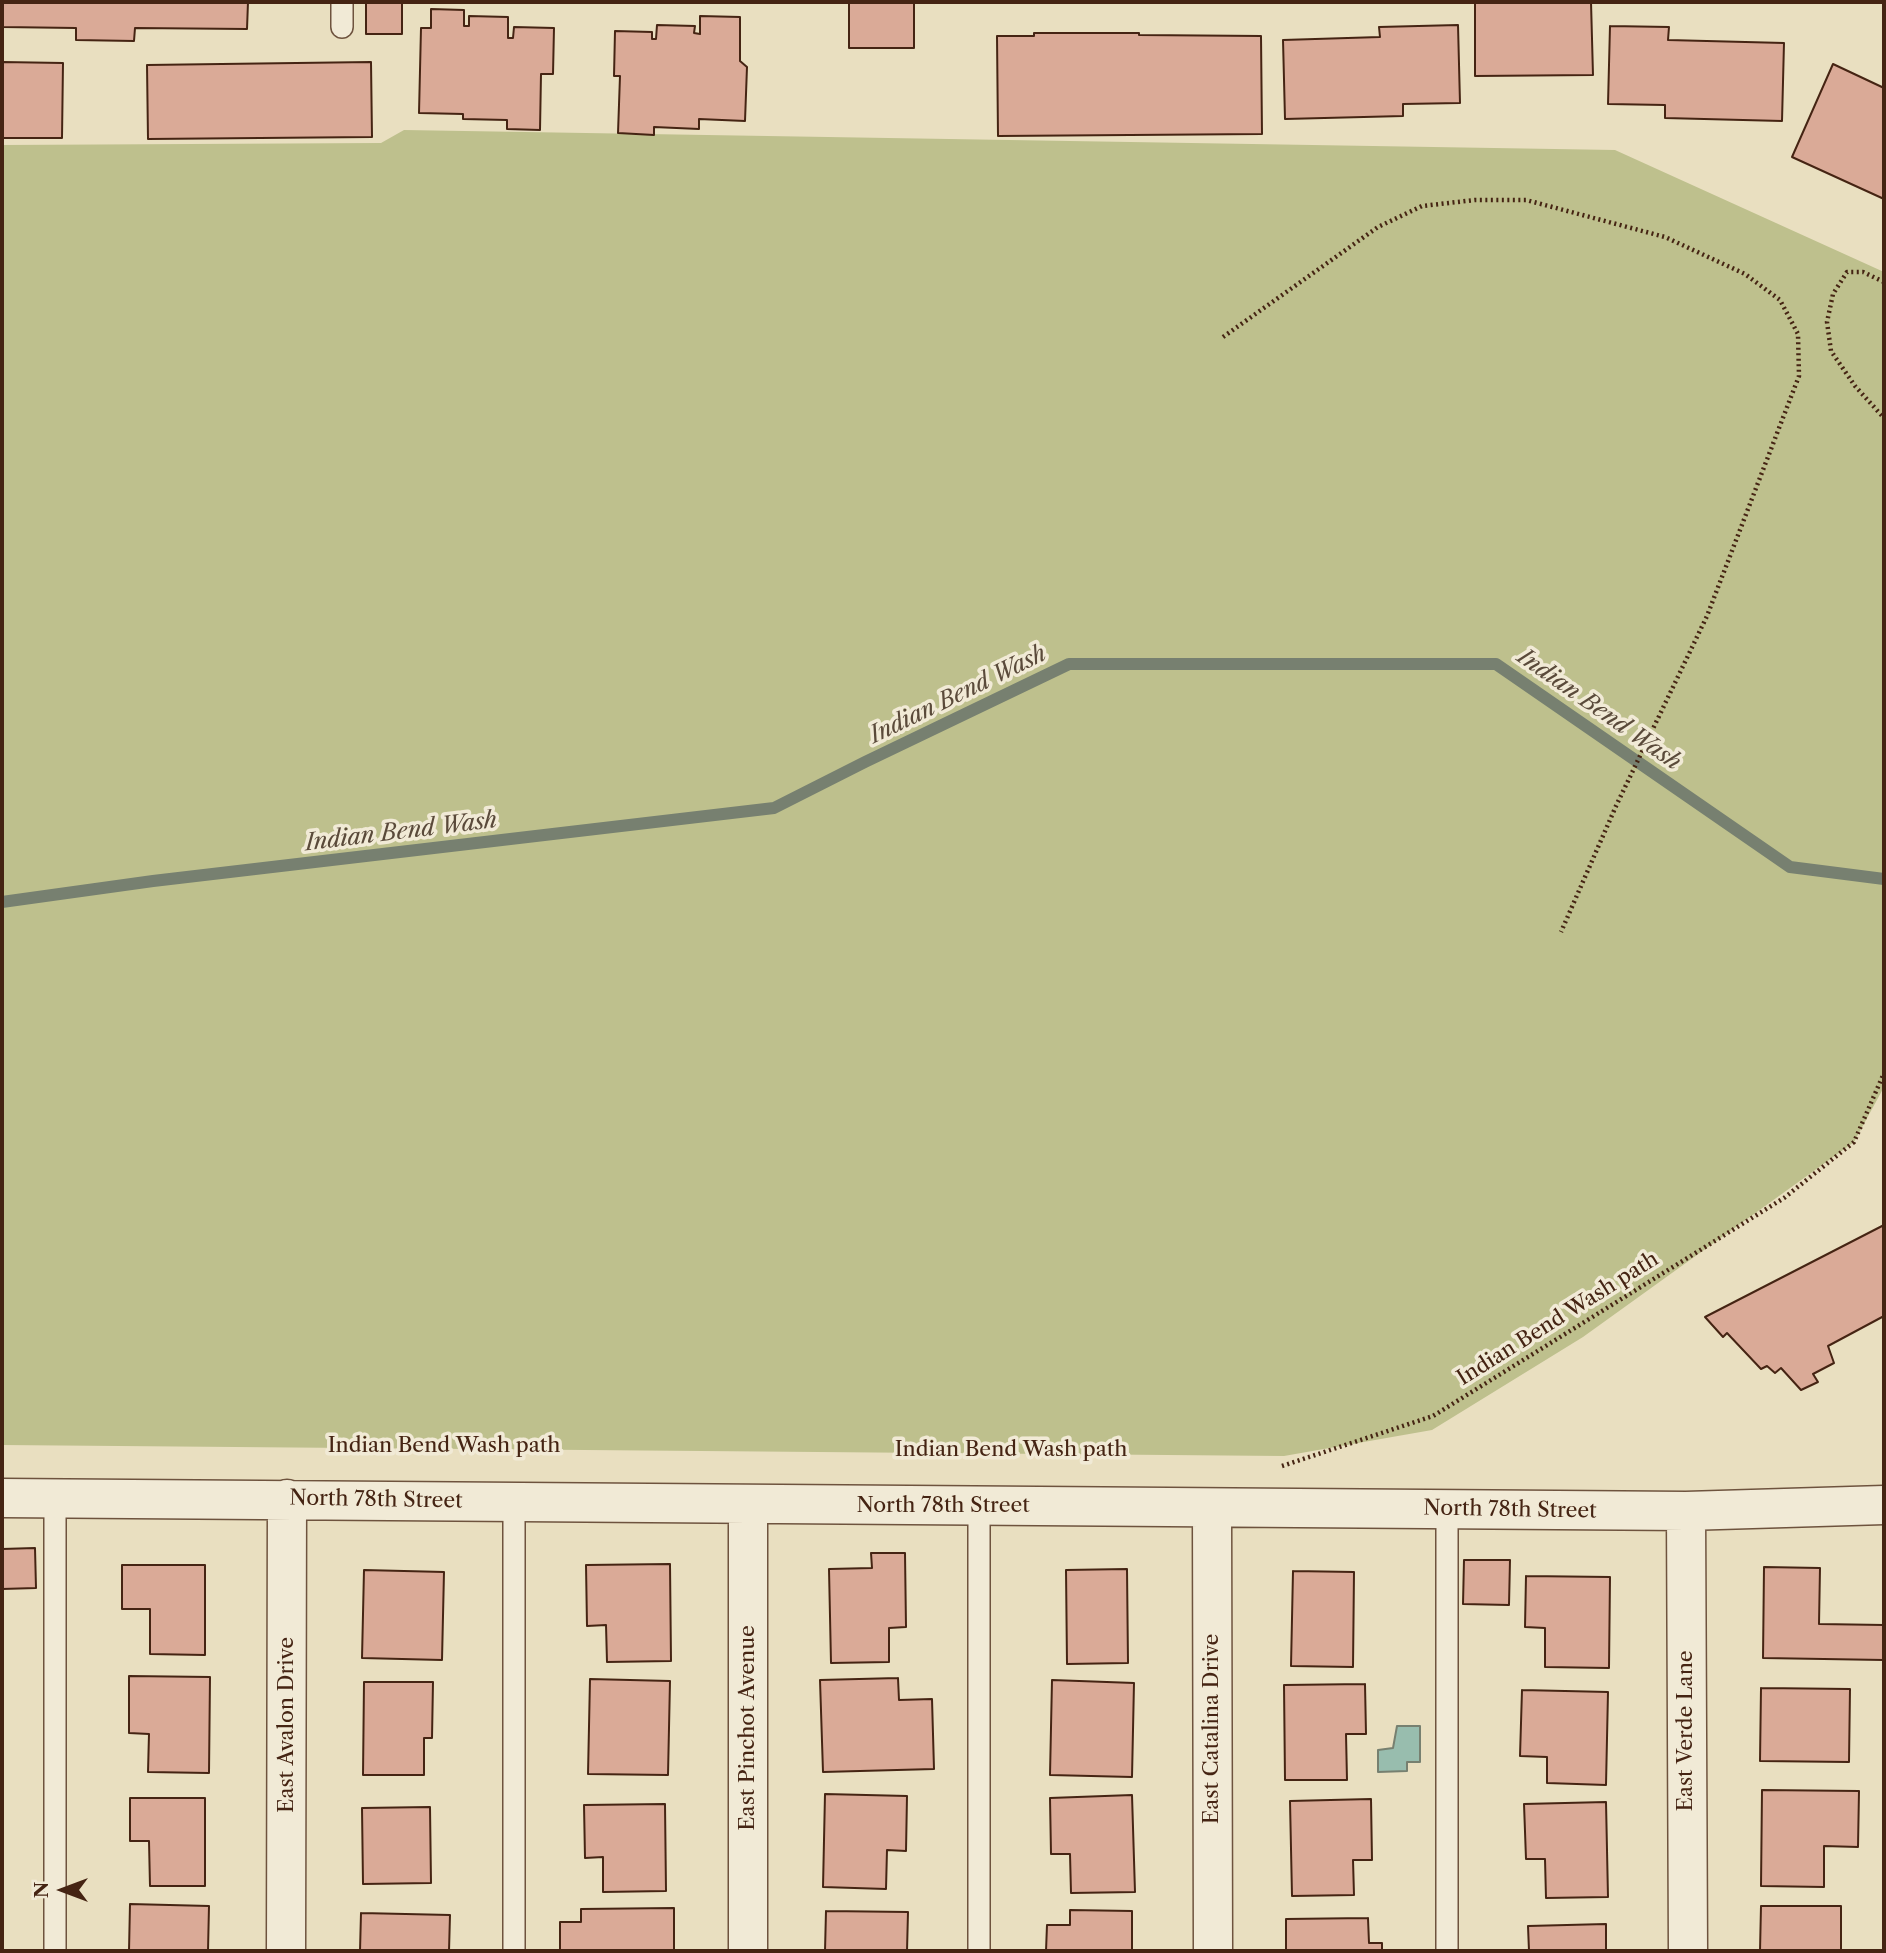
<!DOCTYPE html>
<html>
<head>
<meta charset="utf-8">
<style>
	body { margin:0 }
	#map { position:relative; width:1886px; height:1953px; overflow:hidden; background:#e9dfc0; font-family:"Libre Caslon Text",serif }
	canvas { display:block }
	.frame { position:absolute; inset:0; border:4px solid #452413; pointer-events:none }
	.north { position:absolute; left:28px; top:1855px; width:70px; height:70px; -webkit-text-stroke:5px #f1ead6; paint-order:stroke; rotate:270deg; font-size:19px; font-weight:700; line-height:28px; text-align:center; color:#452413 }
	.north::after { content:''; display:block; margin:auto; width:24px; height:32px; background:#452413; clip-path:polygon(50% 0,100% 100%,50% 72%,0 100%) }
</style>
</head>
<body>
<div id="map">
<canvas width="1886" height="1953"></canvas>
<div class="frame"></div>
<div class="north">N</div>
</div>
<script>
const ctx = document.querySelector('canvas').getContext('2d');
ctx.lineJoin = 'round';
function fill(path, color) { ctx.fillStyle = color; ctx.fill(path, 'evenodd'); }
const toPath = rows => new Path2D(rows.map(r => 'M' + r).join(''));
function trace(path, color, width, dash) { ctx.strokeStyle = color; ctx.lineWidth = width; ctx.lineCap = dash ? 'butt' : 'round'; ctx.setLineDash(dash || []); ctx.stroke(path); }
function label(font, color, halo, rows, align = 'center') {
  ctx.font = font + ' "Libre Caslon Text",serif'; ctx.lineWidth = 7; ctx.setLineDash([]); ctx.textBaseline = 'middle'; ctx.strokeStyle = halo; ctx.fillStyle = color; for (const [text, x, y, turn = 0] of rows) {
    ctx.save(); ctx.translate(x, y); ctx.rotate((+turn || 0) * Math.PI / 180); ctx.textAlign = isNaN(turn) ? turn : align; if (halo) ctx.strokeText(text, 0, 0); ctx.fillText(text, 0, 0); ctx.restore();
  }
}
fill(toPath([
	[404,130,1615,150,1884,272,1884,1087,1854,1142,1583,1337,1432,1430,1284,1456,2,1445,2,145,381,143]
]), '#bec08d');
const water = toPath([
	[1397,1726,1420,1726,1420,1762,1407,1762,1407,1771,1378,1772,1378,1750,1393,1748,1397,1726]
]);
fill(water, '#98bdae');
trace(water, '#778070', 2);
trace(toPath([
	[2,902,153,881,774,808,865,762,1069,664,1496,664,1790,867,1884,879]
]), '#778070', 12);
const building = toPath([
	[2,2,248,2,247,29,135,28,134,41,76,40,76,28,2,27,2,2],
	[366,2,402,2,402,34,366,34,366,2],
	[849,2,914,2,914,48,849,48,849,2],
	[1475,2,1591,2,1593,75,1475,76,1475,2],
	[431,9,464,10,464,26,469,26,469,16,508,17,508,38,513,38,514,27,554,28,553,74,541,74,540,130,507,129,507,120,463,119,463,114,419,113,421,28,431,28,431,9],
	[700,16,740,17,740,61,747,67,745,121,699,119,699,129,654,127,654,135,618,133,620,76,614,76,615,31,652,32,652,39,656,39,657,25,695,26,694,33,700,34,700,16],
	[1458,25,1460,103,1403,104,1403,116,1285,119,1283,40,1380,37,1379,27,1458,25],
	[1610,26,1669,27,1668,40,1784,43,1782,121,1665,118,1665,105,1608,104,1610,26],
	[1034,33,1139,33,1139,35,1261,36,1262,134,998,136,997,36,1034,36,1034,33],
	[2,62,63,63,62,138,2,138,2,62],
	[371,62,372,137,148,139,147,65,371,62],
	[1833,64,1884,88,1884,199,1792,157,1833,64],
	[1884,1225,1884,1316,1828,1346,1834,1363,1813,1374,1818,1382,1801,1390,1781,1368,1775,1373,1767,1366,1761,1369,1727,1333,1723,1337,1705,1317,1884,1225],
	[35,1548,36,1588,2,1589,2,1549,35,1548],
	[871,1553,905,1553,906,1627,889,1628,889,1662,831,1663,829,1569,872,1568,871,1553],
	[1464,1560,1510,1560,1509,1605,1463,1604,1464,1560],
	[670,1564,671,1661,607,1662,606,1625,587,1626,586,1565,670,1564],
	[122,1565,205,1565,205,1655,150,1654,150,1609,122,1609,122,1565],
	[1764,1567,1820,1568,1819,1624,1884,1625,1884,1660,1763,1658,1764,1567],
	[1127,1569,1128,1663,1067,1664,1066,1570,1127,1569],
	[364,1570,444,1572,442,1660,362,1658,364,1570],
	[1293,1571,1354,1572,1353,1667,1291,1666,1293,1571],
	[1526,1576,1610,1577,1609,1668,1545,1667,1545,1628,1525,1627,1526,1576],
	[129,1676,210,1677,209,1773,148,1772,149,1734,129,1733,129,1676],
	[898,1678,899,1700,932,1699,934,1769,823,1772,820,1680,898,1678],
	[590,1679,670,1681,668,1775,588,1774,590,1679],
	[1052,1680,1134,1683,1132,1777,1050,1775,1052,1680],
	[364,1682,433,1682,432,1738,424,1738,424,1775,363,1775,364,1682],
	[1365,1684,1366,1734,1346,1734,1347,1780,1285,1780,1284,1685,1365,1684],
	[1761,1688,1850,1689,1849,1762,1760,1761,1761,1688],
	[1522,1690,1608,1692,1606,1785,1547,1783,1547,1757,1520,1756,1522,1690],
	[1762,1790,1859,1791,1858,1847,1824,1846,1824,1887,1761,1886,1762,1790],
	[825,1794,907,1796,906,1851,887,1850,886,1889,823,1887,825,1794],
	[1132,1795,1135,1892,1071,1893,1070,1854,1051,1854,1050,1798,1132,1795],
	[130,1798,205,1798,205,1886,150,1886,149,1841,130,1841,130,1798],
	[1371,1799,1372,1860,1353,1860,1354,1895,1292,1896,1290,1801,1371,1799],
	[1606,1802,1608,1897,1546,1898,1545,1859,1526,1859,1524,1804,1606,1802],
	[665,1804,666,1891,603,1892,603,1857,585,1858,584,1805,665,1804],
	[430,1807,431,1883,363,1884,362,1808,430,1807],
	[130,1904,209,1906,208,1951,129,1951,130,1904],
	[1761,1906,1841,1906,1841,1951,1760,1951,1761,1906],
	[674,1908,674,1951,560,1951,560,1922,581,1922,581,1909,674,1908],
	[1070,1910,1132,1911,1132,1951,1046,1951,1047,1925,1070,1925,1070,1910],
	[826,1911,908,1912,907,1951,825,1951,826,1911],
	[361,1913,450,1915,449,1951,360,1951,361,1913],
	[1368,1918,1369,1943,1382,1943,1382,1951,1286,1951,1286,1919,1368,1918],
	[1606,1924,1606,1951,1529,1951,1528,1926,1606,1924]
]);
fill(building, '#daaa97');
trace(building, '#452413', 2);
const service = toPath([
	[342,27,342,2],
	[514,1502,514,1951],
	[979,1507,979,1951],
	[1447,1509,1447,1951],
	[55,1951,55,1498]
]);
const minor = toPath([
	[2,1498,1686,1511,1884,1505],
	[748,1505,748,1951],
	[1212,1508,1213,1951],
	[1686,1511,1688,1951],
	[286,1951,287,1499]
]);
trace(service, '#6e533e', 24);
trace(minor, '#6e533e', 41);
trace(toPath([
	[1884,282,1863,272,1847,272,1833,294,1827,322,1831,351,1855,386,1884,418],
	[1223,337,1378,227,1422,206,1475,200,1526,200,1665,237,1745,274,1780,300,1798,334,1799,376,1707,616,1616,806,1561,932],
	[1282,1466,1433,1416,1784,1198,1854,1142,1884,1073]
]), '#452413', 4.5, [2, 3.5]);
trace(service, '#f1ead6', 21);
trace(minor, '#f1ead6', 38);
label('21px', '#452413', '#f1ead6', [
	["Indian Bend Wash path",1558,1319,-32],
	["Indian Bend Wash path",444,1446],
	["Indian Bend Wash path",1011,1450],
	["North 78th Street",376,1500,1],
	["North 78th Street",943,1506],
	["North 78th Street",1510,1510,1],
	["East Avalon Drive",287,1725,-90],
	["East Pinchot Avenue",748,1728,-90],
	["East Catalina Drive",1212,1729,-90],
	["East Verde Lane",1686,1731,-90]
]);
label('italic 23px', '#5a4a3a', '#f1ead6', [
	["Indian Bend Wash",958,695,-26],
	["Indian Bend Wash",1599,710,35],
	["Indian Bend Wash",401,832,-7]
]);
</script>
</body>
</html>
